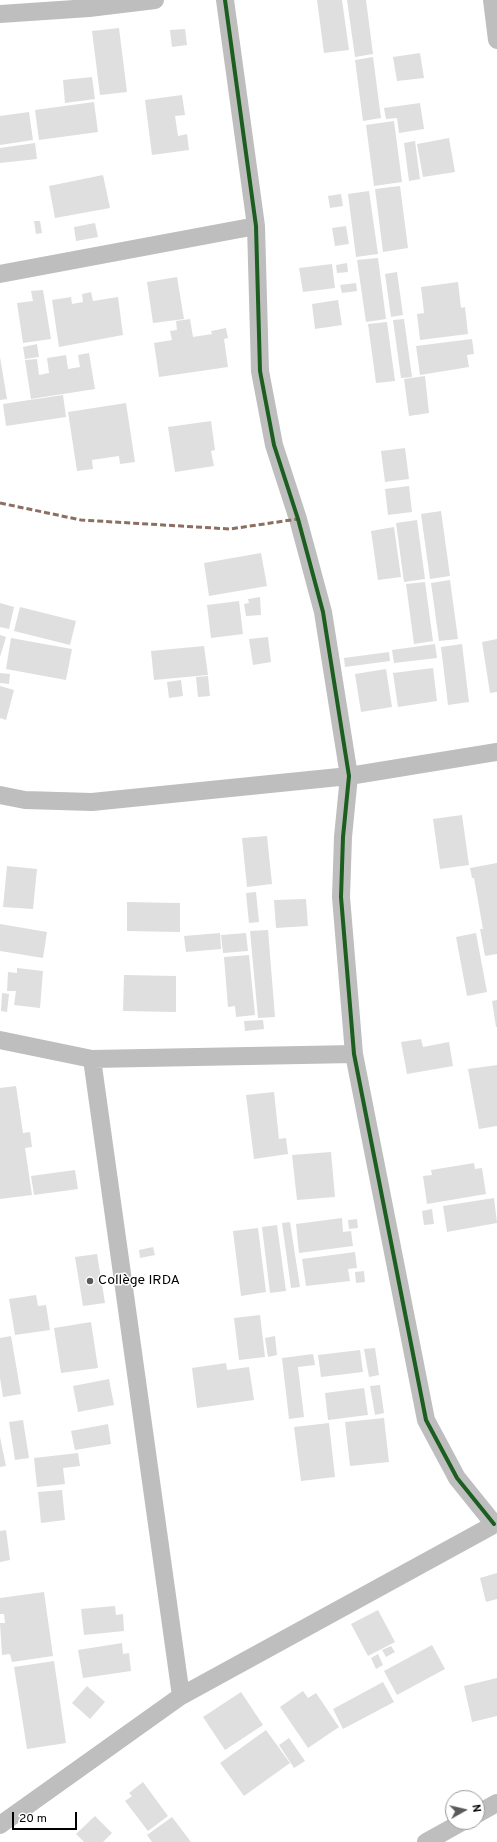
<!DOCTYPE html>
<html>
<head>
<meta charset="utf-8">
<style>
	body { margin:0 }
	#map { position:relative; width:497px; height:1842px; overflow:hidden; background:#fff; font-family:Overpass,sans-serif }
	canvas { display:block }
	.north { position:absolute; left:445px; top:1790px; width:40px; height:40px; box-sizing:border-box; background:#fff; border:1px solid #999; border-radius:50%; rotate:82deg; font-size:11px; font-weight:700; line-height:16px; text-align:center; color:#000 }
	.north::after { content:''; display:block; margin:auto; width:14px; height:18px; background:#595959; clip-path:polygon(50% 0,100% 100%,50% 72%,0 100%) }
	.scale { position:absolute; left:12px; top:1812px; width:65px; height:18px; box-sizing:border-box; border:2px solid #000; border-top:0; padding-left:5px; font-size:12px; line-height:14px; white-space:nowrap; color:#000; -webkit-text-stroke:3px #fff; paint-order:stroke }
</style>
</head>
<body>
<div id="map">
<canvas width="497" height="1842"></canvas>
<div class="north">N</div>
<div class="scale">20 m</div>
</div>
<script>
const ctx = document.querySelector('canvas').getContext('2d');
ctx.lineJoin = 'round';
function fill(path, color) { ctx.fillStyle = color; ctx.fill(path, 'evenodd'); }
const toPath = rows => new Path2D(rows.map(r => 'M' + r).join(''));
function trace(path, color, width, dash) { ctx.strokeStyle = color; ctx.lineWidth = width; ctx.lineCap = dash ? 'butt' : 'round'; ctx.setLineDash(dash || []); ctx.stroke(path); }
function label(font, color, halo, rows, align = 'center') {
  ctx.font = font + ' Overpass,sans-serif'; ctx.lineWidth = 3; ctx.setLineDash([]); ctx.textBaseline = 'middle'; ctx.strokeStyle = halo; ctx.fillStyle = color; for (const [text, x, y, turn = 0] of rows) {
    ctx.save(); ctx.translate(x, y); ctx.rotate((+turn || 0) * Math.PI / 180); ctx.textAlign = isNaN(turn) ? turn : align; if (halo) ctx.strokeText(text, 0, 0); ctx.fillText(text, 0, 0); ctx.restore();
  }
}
fill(toPath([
	[317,0,342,0,349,50,324,53],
	[347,0,366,0,373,54,355,57],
	[119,28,127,92,100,95,92,31],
	[185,29,187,45,172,47,170,30],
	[420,53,424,78,397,81,393,57],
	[373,57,381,118,363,121,355,60],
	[92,77,95,99,65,103,63,80],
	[182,95,185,115,175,116,178,136,187,134,189,150,152,155,145,100],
	[94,102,98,132,39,140,35,110],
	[420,103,424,129,399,133,397,118,386,119,384,108],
	[29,112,33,140,0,145,0,116],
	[394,121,402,182,374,186,366,125],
	[449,138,455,172,423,177,417,144],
	[415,141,420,179,409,181,404,143],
	[35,143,37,159,0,163,0,148],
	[103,175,110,208,55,218,49,186],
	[400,186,408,248,383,252,375,189],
	[369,191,378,254,356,257,348,194],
	[341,194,343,206,330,208,328,196],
	[34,221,40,221,42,233,36,234],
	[95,223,98,237,76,241,74,227],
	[346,226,349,244,335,246,332,228],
	[378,258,386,319,366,322,357,260],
	[347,263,348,272,337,273,336,265],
	[332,264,335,288,303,292,299,268],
	[397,272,403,315,391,317,385,274],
	[177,277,184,319,153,323,147,282],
	[458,282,461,308,465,307,468,334,420,340,417,314,424,313,421,287],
	[356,283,357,291,342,293,340,285],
	[43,290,51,339,23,343,17,303,33,301,31,291],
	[91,292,93,301,118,297,123,335,59,347,52,300,71,297,72,304,83,302,82,294],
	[338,300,342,325,315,329,312,304],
	[190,319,193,337,212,334,211,331,226,328,228,338,224,339,228,367,159,377,154,343,172,340,170,331,177,330,176,321],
	[404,319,412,377,401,378,393,320],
	[387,322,395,381,376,383,368,324],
	[472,339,474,354,467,355,469,367,420,375,416,346],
	[37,344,39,357,25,359,23,347],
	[89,353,95,389,31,399,25,360,37,359,39,375,49,373,47,358,66,355,68,369,80,367,78,355],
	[0,357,7,399,0,400],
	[425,376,429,413,409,416,404,379],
	[63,395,66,417,6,426,3,404],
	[126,403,135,462,120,464,119,456,92,460,93,469,77,471,68,412],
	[211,421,215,450,211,451,214,466,175,472,168,427],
	[405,448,409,479,385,482,381,451],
	[409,486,412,512,388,515,385,489],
	[441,511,450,576,430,579,421,514],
	[417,520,425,579,404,582,396,523],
	[394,527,401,577,378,580,371,531],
	[261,553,267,586,209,596,204,563],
	[450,580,458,639,439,641,431,583],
	[425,582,433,641,414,644,406,584],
	[260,597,261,615,246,616,244,604,249,603,248,599],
	[239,601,243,634,211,638,207,605],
	[0,603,14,607,9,629,0,627],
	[20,607,76,621,70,645,14,631],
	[0,635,6,637,0,657],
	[268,637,271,662,253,665,249,639],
	[11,638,72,649,66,680,6,669],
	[497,639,497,692,490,693,482,642],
	[435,644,437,658,394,663,392,650],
	[462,644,469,702,448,705,441,647],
	[204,646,208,675,154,680,151,651],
	[389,652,390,661,345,667,344,658],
	[433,668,437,701,398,707,393,673],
	[386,669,392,707,361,712,355,674],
	[0,673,10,674,9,684,0,683],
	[208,676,210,696,198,697,196,677],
	[181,680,183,696,169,698,167,682],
	[0,686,14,690,6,720,0,718],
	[462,815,469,865,440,869,433,819],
	[267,836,272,884,247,887,242,838],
	[497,863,497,954,485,956,480,929,483,929,474,878,472,878,470,868],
	[7,866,37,869,33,909,3,907],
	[256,892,259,922,249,923,246,893],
	[306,899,308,926,276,928,274,900],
	[127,902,180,903,180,932,127,931],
	[0,924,47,932,43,958,0,951],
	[268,930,275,1017,258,1018,250,931],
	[220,933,221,949,186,952,184,936],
	[246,933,248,951,223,953,221,935],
	[476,933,487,992,467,996,456,937],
	[249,955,255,1015,236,1017,235,1006,228,1007,224,957],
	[17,968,43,971,40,1008,14,1005,16,991,7,991,8,972,17,973],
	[124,975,176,976,176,1012,123,1011],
	[2,993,9,994,7,1012,1,1011],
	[497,1000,497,1027,496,1027,492,1001],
	[263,1020,264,1029,245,1031,244,1021],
	[421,1039,423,1047,449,1042,453,1066,407,1074,401,1042],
	[497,1065,497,1126,479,1129,468,1069],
	[16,1086,23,1133,30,1132,32,1147,25,1148,32,1195,0,1199,0,1088],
	[274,1092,279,1139,286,1138,288,1154,254,1159,246,1095],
	[331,1152,335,1197,297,1200,292,1155],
	[474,1163,475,1169,482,1168,486,1194,427,1204,423,1176,432,1175,431,1170],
	[75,1170,78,1189,34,1195,31,1176],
	[494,1198,497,1223,447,1232,443,1206],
	[432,1209,434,1224,424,1225,422,1211],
	[342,1218,343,1232,351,1231,353,1246,299,1253,296,1224],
	[357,1219,358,1228,349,1229,348,1220],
	[290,1222,300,1287,291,1288,282,1223],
	[277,1225,286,1291,270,1293,262,1227],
	[258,1228,266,1292,241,1296,233,1231],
	[153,1247,155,1255,140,1258,139,1250],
	[355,1252,357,1268,348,1269,350,1281,306,1286,302,1259],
	[97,1254,105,1303,83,1306,75,1257],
	[364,1271,365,1282,356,1283,355,1272],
	[36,1295,38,1306,46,1305,50,1330,15,1335,9,1299],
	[260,1315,265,1357,239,1360,234,1318],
	[91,1322,98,1368,61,1373,54,1328],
	[11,1336,21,1394,3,1397,0,1378,0,1338],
	[275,1336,277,1355,268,1357,265,1338],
	[375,1348,379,1375,369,1377,364,1349],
	[360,1350,363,1372,321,1377,318,1355],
	[313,1354,315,1365,298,1367,304,1417,289,1419,282,1358],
	[226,1363,227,1370,249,1367,254,1400,197,1408,192,1368],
	[109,1379,114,1405,78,1412,73,1386],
	[380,1385,384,1413,375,1415,370,1386],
	[364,1388,368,1415,328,1420,325,1393],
	[384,1418,389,1462,350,1466,345,1422],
	[23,1420,29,1458,15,1460,9,1422],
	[329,1423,335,1477,301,1481,294,1427],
	[108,1424,111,1444,75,1450,71,1431],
	[0,1437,6,1466,0,1467],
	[78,1453,80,1466,63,1468,65,1484,37,1487,34,1458],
	[62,1490,65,1520,41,1523,38,1492],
	[6,1530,10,1560,0,1562,0,1531],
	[497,1573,497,1599,486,1602,480,1578],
	[44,1592,53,1656,12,1662,10,1654,2,1655,0,1623,5,1623,4,1614,0,1614,0,1598],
	[115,1606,116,1615,123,1614,124,1631,84,1635,81,1609],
	[378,1610,395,1642,368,1656,351,1624],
	[122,1643,123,1654,129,1653,131,1671,83,1678,78,1650],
	[432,1645,445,1669,397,1695,384,1671],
	[391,1646,395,1652,386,1657,382,1650],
	[378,1654,383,1665,376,1669,371,1658],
	[54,1661,66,1743,27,1749,14,1667],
	[497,1678,497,1716,472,1722,464,1686],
	[383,1682,394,1702,343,1729,333,1709],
	[87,1686,105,1702,90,1719,72,1703],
	[303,1691,308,1698,316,1693,339,1727,308,1748,280,1707],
	[241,1692,263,1725,225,1750,203,1717],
	[266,1730,290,1763,244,1796,220,1763],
	[289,1738,305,1761,294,1768,279,1745],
	[143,1782,168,1816,148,1831,125,1801,132,1796,129,1793],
	[95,1816,112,1833,103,1842,84,1842,76,1834],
	[172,1817,191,1842,152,1842,147,1835]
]), '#dfdfdf');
trace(toPath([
	[225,0,256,226,260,371,274,445,298,519,323,612,349,776,343,837,341,897,354,1054,426,1420,457,1478,494,1524],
	[492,0,497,40],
	[0,14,89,8,155,0],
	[0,274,256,226],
	[0,795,25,800,92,802,349,776,497,752],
	[0,1040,92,1059,354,1054],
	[92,1059,181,1696],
	[477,1814,497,1803],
	[0,1825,181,1696,497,1523],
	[426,1842,462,1822]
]), '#bebebe', 18);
trace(toPath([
	[0,503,81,520,230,529,298,519]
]), '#8d6e63', 3, [6, 3]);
trace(toPath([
	[225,0,256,226,260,371,274,445,298,519,323,612,349,776,343,837,341,897,354,1054,426,1420,457,1478,494,1524]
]), '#1b5e20', 4);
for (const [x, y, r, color] of [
	[90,1281,4,"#595959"]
]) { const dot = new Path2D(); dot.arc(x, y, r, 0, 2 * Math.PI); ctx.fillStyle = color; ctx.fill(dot); trace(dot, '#fff', 1.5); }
label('14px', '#000', '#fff', [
	["Collège IRDA",98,1281]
], 'left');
</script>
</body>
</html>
